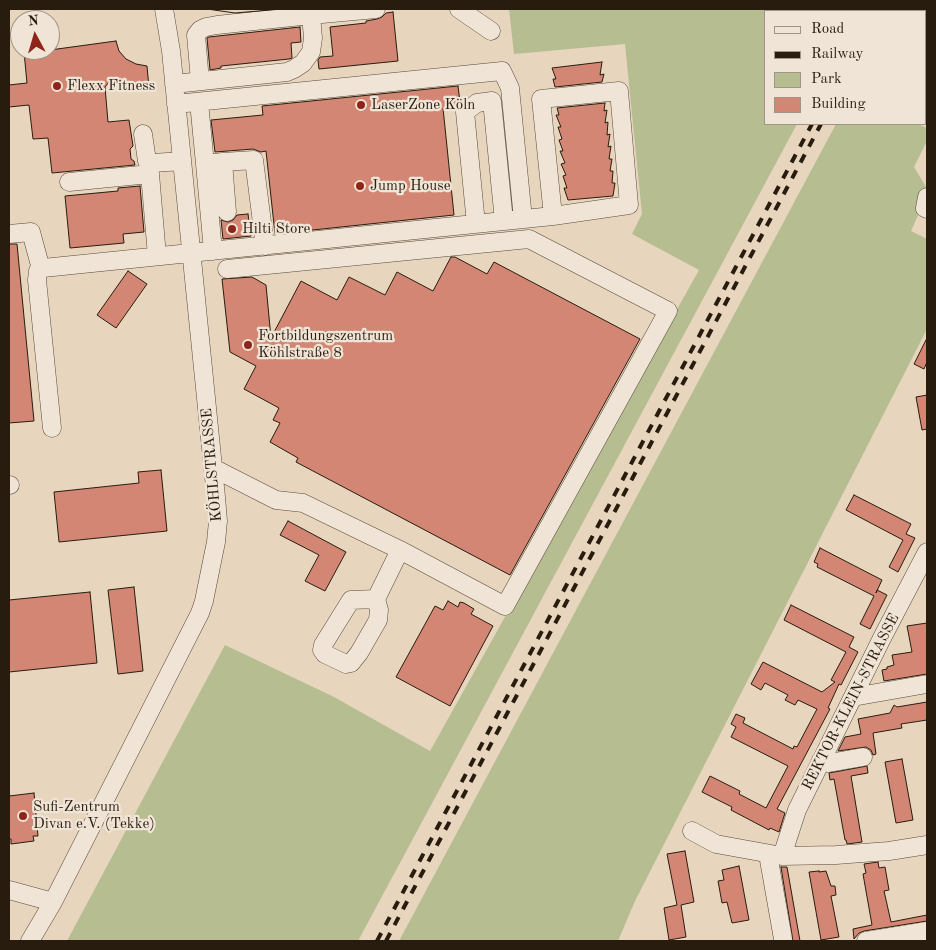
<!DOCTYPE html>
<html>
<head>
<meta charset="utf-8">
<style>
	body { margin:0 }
	#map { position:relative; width:936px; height:950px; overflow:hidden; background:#e7d5be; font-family:"Old Standard TT",serif }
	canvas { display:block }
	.frame { position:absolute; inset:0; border:10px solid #281c0e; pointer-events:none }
	.legend { position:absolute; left:764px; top:10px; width:162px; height:115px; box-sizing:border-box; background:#efe4d5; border:1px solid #9f9485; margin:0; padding:6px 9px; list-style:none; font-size:15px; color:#281c0e }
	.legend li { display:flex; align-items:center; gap:10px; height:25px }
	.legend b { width:25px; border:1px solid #9f9485 }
	.north { position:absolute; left:10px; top:10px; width:50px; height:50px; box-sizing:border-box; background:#efe4d5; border:1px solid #9f9485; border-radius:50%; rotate:354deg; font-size:14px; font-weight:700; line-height:20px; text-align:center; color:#281c0e }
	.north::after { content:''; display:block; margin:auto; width:18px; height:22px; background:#8f2418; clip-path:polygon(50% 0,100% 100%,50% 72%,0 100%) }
</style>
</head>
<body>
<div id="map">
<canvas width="936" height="950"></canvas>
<div class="frame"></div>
<ul class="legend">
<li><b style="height:6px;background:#efe4d5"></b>Road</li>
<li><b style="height:6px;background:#281c0e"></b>Railway</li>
<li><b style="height:14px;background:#b6bd91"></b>Park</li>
<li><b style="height:14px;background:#d38673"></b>Building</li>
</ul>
<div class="north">N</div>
</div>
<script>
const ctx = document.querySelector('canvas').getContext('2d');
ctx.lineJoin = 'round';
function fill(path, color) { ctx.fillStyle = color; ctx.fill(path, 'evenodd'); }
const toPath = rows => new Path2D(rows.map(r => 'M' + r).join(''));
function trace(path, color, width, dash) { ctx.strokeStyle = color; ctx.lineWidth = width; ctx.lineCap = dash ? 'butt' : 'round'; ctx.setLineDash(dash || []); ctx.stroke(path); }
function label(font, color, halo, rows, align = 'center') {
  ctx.font = font + ' "Old Standard TT",serif'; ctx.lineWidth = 4.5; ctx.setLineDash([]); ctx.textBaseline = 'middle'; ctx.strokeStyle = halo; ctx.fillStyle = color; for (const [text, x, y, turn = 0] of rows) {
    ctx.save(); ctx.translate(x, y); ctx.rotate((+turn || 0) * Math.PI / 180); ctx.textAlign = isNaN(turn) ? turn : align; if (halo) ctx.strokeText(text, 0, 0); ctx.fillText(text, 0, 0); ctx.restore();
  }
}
fill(toPath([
	[509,9,847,9,851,11,765,11,765,124,797,124,358,941,67,941,225,645,334,697,430,751,699,270,632,234,642,214,625,44,514,54],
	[836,124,918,124,927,128,927,141,914,167,926,187,917,204,919,213,911,231,927,239,927,329,635,901,618,941,399,941]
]), '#b6bd91');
const building = toPath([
	[393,12,398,61,319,69,318,60,320,57,333,56,330,27,366,23,366,21,377,19,382,17,386,13,393,12],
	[300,27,301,42,291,43,292,58,289,59,221,66,221,68,210,70,207,38,209,37,300,27],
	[116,41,119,51,126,59,136,64,147,66,149,88,130,86,113,77,105,87,108,122,129,120,133,146,130,149,131,159,134,161,135,165,52,173,48,138,33,139,29,105,9,107,9,85,27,83,24,52,50,50,116,41],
	[602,62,600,75,604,74,602,82,555,87,553,79,556,79,552,68,602,62],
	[458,86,460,102,456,107,443,108,454,215,275,234,266,151,261,152,253,149,215,152,211,120,263,115,262,106,458,86],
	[605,103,604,111,607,110,605,123,608,122,607,135,610,134,608,147,611,146,609,159,612,159,610,171,613,171,612,183,615,183,613,196,568,200,564,188,567,188,563,176,566,175,561,164,565,163,560,151,563,151,559,140,562,139,558,127,561,127,556,115,559,115,557,108,605,103],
	[140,186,144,232,123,234,124,243,70,248,65,196,118,191,118,188,140,186],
	[248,214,251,236,223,239,221,220,228,222,233,220,237,215,248,214],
	[9,244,17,244,34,421,9,423,9,244],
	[451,257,455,257,487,274,494,262,640,339,510,575,296,462,298,458,270,442,280,423,273,420,279,408,244,389,256,366,230,352,222,279,252,277,266,285,271,338,301,281,337,300,349,277,385,295,397,272,433,291,451,257],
	[128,271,147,284,116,328,97,315,128,271],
	[927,338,927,362,924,369,914,364,927,338],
	[927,395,927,429,922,430,916,397,927,395],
	[161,470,167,531,59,542,54,492,139,483,138,472,161,470],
	[854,495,911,524,906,534,915,538,898,572,889,567,903,540,846,510,854,495],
	[288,521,346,552,325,591,305,581,319,555,280,535,288,521],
	[820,548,882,580,876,593,877,590,887,595,870,629,860,624,874,596,817,567,818,564,814,562,820,548],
	[134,587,143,671,118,674,108,590,134,587],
	[90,592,97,663,9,672,9,600,90,592],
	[448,601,458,607,460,602,464,603,474,609,471,614,493,626,450,706,396,677,435,606,443,610,448,601],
	[791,605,854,637,849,647,858,652,841,685,839,684,828,708,830,709,777,809,785,813,779,832,770,828,769,830,731,810,732,807,702,792,710,776,740,791,739,794,766,808,788,766,731,737,736,727,731,724,736,714,745,718,743,723,793,749,794,746,797,747,817,709,798,700,795,705,785,700,788,695,765,683,761,690,751,684,763,662,822,692,835,682,831,680,846,652,784,620,791,605],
	[927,623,927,674,884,681,882,670,887,669,887,667,894,665,892,655,912,652,907,626,927,623],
	[927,702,927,720,901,724,902,728,873,733,876,754,873,755,871,750,866,747,838,751,845,737,861,734,858,719,890,713,894,705,897,707,927,702],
	[902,759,913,820,896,823,885,762,902,759],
	[867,766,868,773,851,776,862,842,847,844,846,840,845,840,834,779,830,780,829,773,867,766],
	[34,793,38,836,33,836,34,841,11,844,11,839,9,839,9,796,34,793],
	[685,851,694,902,681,905,686,937,669,940,664,908,677,905,667,854,685,851],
	[878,862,879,868,885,867,889,890,884,891,891,922,927,915,927,921,864,931,859,933,854,939,853,929,872,925,863,874,866,873,864,864,878,862],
	[739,866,749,920,732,923,727,902,722,903,718,881,724,880,722,870,739,866],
	[781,867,787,867,800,941,793,941,781,867],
	[819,871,819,872,826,871,831,886,835,886,836,895,831,896,839,937,821,940,809,872,819,871]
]);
fill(building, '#d38673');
trace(building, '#281c0e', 1);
const minor = toPath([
	[459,9,491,31],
	[311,15,376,9],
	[174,84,287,72,294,69,303,63,311,52,313,38,311,15,217,25,206,27,200,30,196,35,200,81],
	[199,102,205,164,223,162,227,212],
	[176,104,502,71,510,88,523,219],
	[143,134,147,161,153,163,182,161],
	[223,162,254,160,265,246],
	[205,164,213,251],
	[69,182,150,174,157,256],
	[927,197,925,208,927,209],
	[476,224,465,112,477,103,492,101,504,221],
	[9,234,31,232,41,269],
	[52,428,37,280,38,271,43,268,553,216,541,99,619,91,629,205,553,216],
	[213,468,276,500,303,503,400,550,505,606,668,311,529,239,227,269],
	[9,485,10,485],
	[376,599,351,600,323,645,322,650,325,654,346,664,351,663,359,653,378,620,379,610,376,599,400,550],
	[853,697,927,684],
	[821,760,829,763,863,757],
	[692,831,716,844,782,856,836,855,889,851,927,845],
	[770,854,769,860,783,939],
	[782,856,797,810,882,638,927,552],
	[9,890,53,902],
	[30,941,53,902,200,613,204,601,216,542,218,521,216,497,171,51,164,9],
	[866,941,927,931]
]);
trace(minor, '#584a3a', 19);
trace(minor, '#efe4d5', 18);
trace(toPath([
	[207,9,235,13,282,9],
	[907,9,911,11],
	[921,9,924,11],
	[925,21,927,23]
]), '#281c0e', 1);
trace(toPath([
	[872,11,873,9],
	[881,11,882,9],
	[377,941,812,124],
	[386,941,821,124]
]), '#281c0e', 4, [9, 9]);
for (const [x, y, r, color] of [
	[57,86,5,"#8f2418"],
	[361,105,5,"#8f2418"],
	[360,186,5,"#8f2418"],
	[232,229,5,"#8f2418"],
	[248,345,5,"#8f2418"],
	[23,816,5,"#8f2418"]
]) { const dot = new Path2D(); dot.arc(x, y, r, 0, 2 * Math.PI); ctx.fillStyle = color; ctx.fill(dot); trace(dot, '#efe4d5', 2); }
label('15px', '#281c0e', '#efe4d5', [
	["Flexx Fitness",67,86],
	["LaserZone Köln",371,105],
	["Jump House",370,186],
	["Hilti Store",242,229],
	["Fortbildungszentrum",258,336],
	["Köhlstraße 8",258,353],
	["Sufi-Zentrum",33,807],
	["Divan e.V. (Tekke)",33,824]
], 'left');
label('15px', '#281c0e', '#efe4d5', [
	["KÖHLSTRASSE",212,465,-95],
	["REKTOR-KLEIN-STRASSE",851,702,-63]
]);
</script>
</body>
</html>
